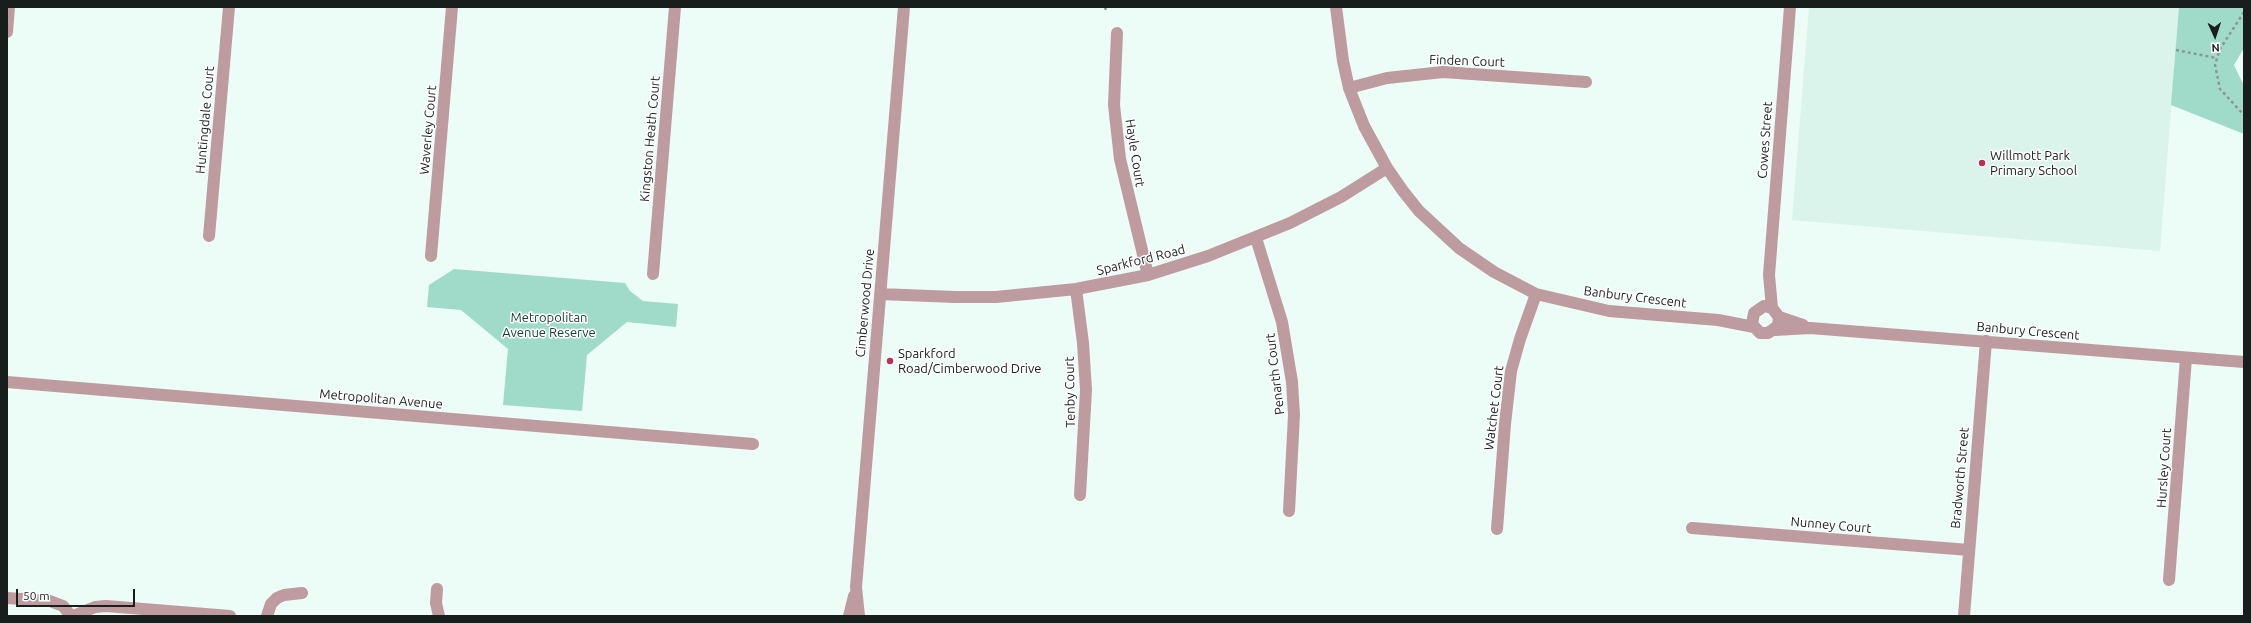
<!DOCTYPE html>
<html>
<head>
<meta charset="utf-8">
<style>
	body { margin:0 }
	#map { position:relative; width:2251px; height:623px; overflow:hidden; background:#ecfcf7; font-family:Ubuntu,sans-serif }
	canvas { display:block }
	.frame { position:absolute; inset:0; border:8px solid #181e1c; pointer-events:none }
	.north { position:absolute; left:2195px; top:16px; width:40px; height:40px; -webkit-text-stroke:3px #fff; paint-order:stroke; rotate:177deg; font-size:11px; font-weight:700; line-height:16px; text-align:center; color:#181e1c }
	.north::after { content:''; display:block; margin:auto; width:14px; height:18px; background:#181e1c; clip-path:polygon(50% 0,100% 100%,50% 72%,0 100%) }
	.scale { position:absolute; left:16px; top:589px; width:119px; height:18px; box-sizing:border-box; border:2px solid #181e1c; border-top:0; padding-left:5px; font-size:12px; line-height:14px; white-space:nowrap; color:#181e1c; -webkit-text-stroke:3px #fff; paint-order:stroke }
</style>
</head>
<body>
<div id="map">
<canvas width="2251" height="623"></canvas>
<div class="frame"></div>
<div class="north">N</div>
<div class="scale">50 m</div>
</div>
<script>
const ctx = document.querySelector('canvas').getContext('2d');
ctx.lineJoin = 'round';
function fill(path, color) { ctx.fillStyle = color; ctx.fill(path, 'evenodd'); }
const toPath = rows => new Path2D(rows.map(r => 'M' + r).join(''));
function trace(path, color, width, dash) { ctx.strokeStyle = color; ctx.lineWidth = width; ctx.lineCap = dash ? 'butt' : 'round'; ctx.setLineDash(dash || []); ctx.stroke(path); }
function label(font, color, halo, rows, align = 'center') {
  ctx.font = font + ' Ubuntu,sans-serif'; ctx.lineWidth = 3; ctx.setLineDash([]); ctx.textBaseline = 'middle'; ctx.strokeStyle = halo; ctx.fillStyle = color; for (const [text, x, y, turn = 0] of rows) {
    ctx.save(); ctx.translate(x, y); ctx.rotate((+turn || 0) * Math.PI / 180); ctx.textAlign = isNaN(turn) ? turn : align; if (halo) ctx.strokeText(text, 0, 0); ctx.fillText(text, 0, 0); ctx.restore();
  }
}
fill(toPath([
	[1809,7,2179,7,2160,251,1792,220]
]), '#daf3eb');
fill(toPath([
	[2179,7,2244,7,2244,48,2234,65,2244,86,2244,134,2171,105],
	[454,269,625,283,630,291,643,301,678,304,676,327,627,322,587,355,582,411,503,405,508,349,461,310,427,307,429,285]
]), '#a0dbc9');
trace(toPath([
	[1105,7,1106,10],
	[2244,12,2220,49,2215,65,2220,89,2244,115],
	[2176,50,2216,58]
]), '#8c9794', 2.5, [3, 3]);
trace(toPath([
	[1336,7,1343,61,1349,88,1364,126,1387,168,1403,191,1419,211,1459,248,1494,272,1536,294,1609,311,1718,320,1754,327],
	[7,32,9,7],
	[1117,33,1114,105,1120,159,1148,275],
	[1349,88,1387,78,1443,72,1586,82],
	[209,236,229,7],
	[1256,238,1282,322,1292,382,1294,415,1289,511],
	[431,256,452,7],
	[653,274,675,7],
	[1076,289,1083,343,1086,390,1080,495],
	[880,294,955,297,996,297,1076,289,1148,275,1208,256,1290,223,1341,197,1387,168],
	[1772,308,1769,275,1790,7],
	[1779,317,1778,326,1768,333,1760,333,1752,324,1754,313,1764,306,1772,308,1779,317,1803,325],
	[1775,330,1810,328,2244,362],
	[7,382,753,444],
	[1692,528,1969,550],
	[1497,529,1505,424,1511,371,1520,339,1536,294],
	[2169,580,2186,358],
	[437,589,436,603,439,616],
	[7,598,50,601,63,606,71,616],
	[73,616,95,607,106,606,230,616],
	[267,616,271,604,277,598,284,595,302,593],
	[849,616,854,596],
	[859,616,856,587,904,7],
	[1964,616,1986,341]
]), '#bd9b9f', 12);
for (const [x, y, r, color] of [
	[1982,163,4,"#bf2f54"],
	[890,361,4,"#bf2f54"]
]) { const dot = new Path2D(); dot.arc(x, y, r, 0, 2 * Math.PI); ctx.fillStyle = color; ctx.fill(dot); trace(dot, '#fff', 1.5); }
label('13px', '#181e1c', '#fff', [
	["Finden Court",1467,61,2],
	["Huntingdale Court",205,120,-85],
	["Waverley Court",428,130,-85],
	["Kingston Heath Court",650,139,-85],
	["Cowes Street",1765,140,-86],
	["Hayle Court",1135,153,81],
	["Sparkford Road",1141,260,-14],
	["Banbury Crescent",1635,297,7],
	["Cimberwood Drive",865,303,-85],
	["Banbury Crescent",2028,331,5],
	["Penarth Court",1275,374,-97],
	["Tenby Court",1070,392,-91],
	["Metropolitan Avenue",381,399,5],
	["Watchet Court",1494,408,-83],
	["Hursley Court",2164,468,-86],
	["Bradworth Street",1960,478,-85],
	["Nunney Court",1831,525,5]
]);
label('13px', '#181e1c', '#fff', [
	["Willmott Park",1990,156],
	["Primary School",1990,171],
	["Sparkford",898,354],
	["Road/Cimberwood Drive",898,369]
], 'left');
label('13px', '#173e33', '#fff', [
	["Metropolitan",549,318],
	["Avenue Reserve",549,333]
]);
</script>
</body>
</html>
